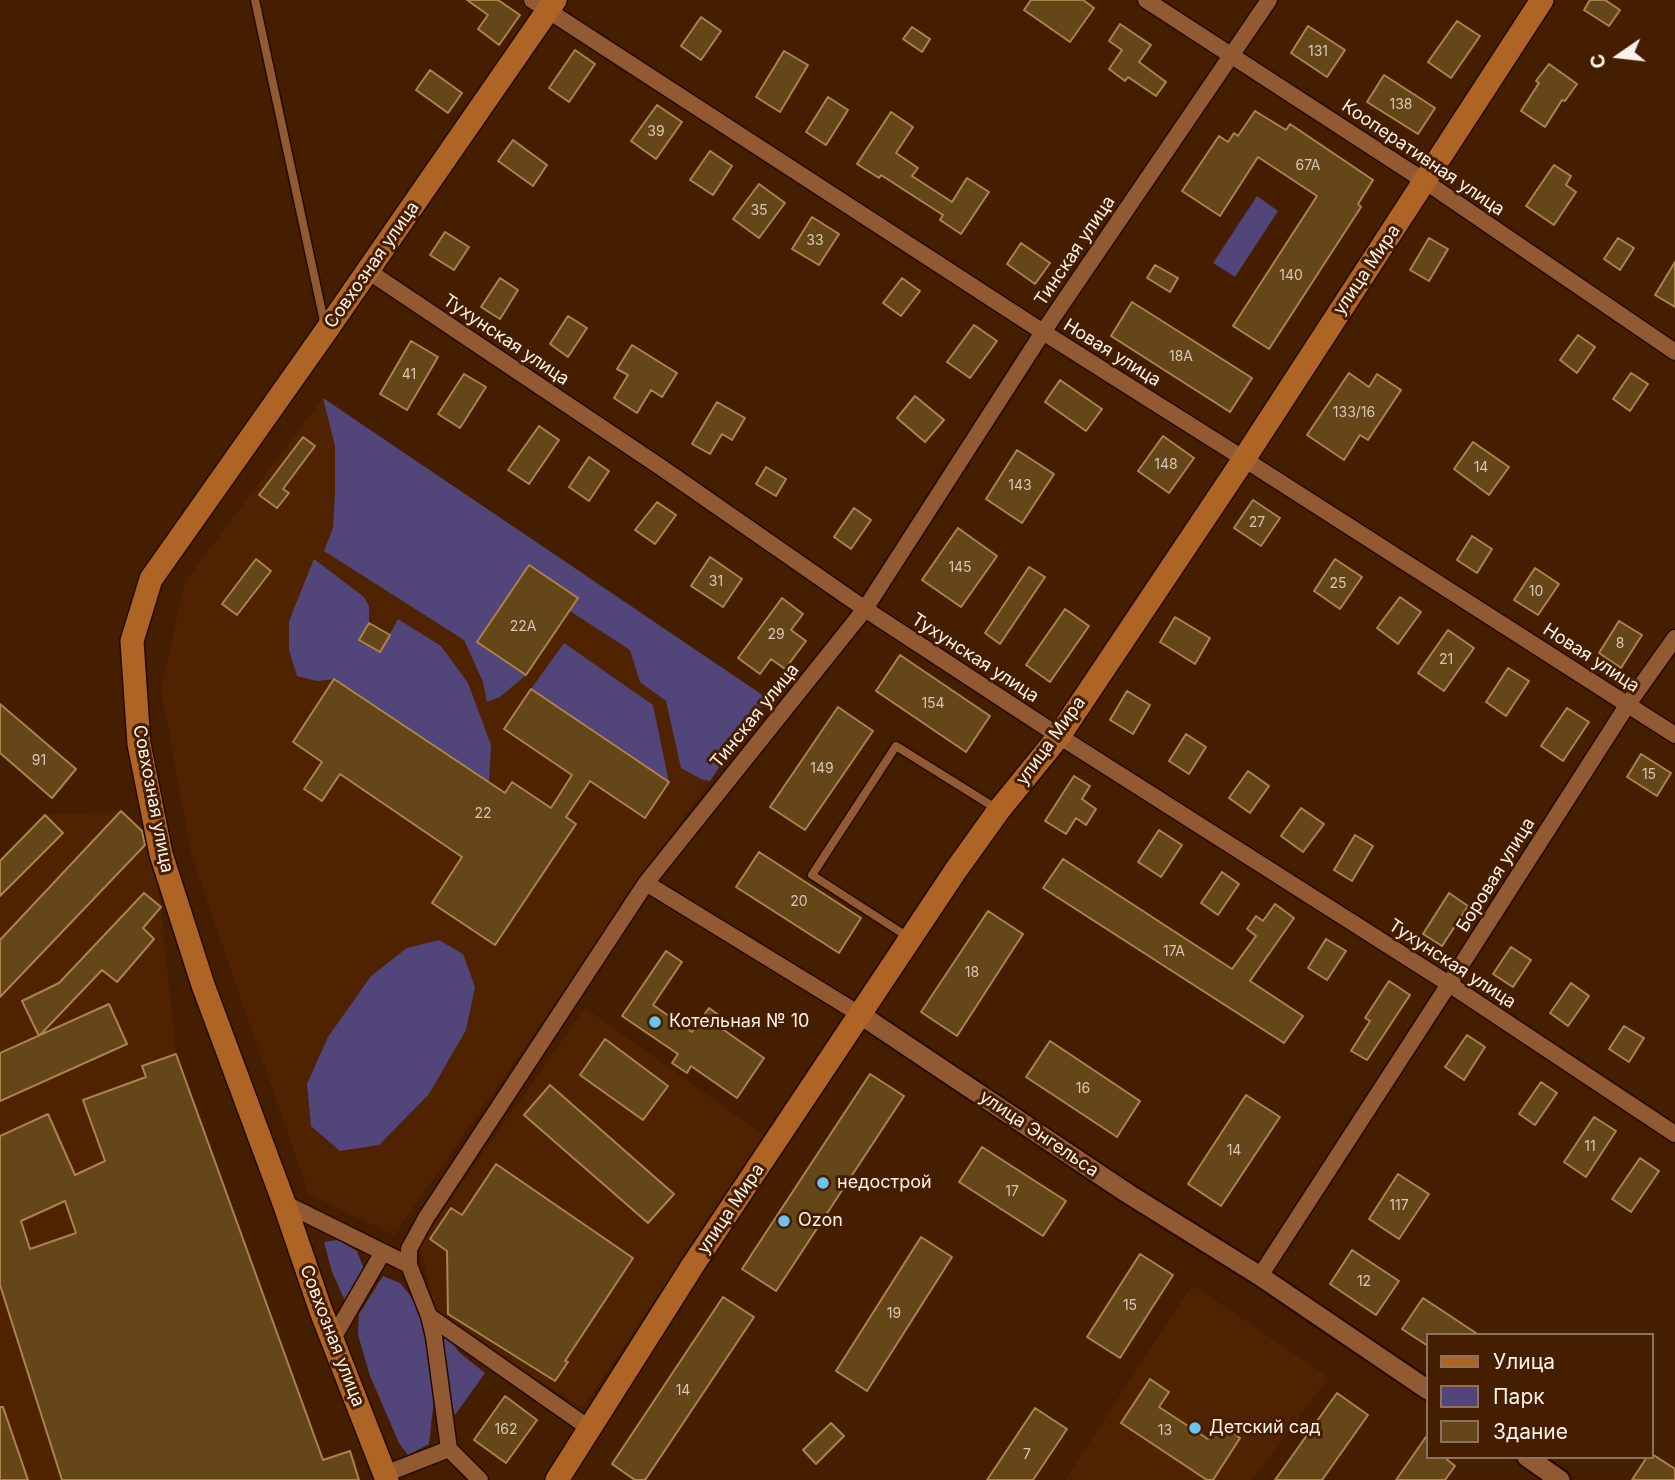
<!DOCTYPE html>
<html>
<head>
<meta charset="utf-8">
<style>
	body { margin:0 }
	#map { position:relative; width:1675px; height:1480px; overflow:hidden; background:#451e00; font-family:Inter,sans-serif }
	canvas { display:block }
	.legend { position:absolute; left:1426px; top:1333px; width:228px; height:126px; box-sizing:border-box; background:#451e00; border:2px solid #8f725d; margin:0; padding:9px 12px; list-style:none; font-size:21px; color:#fef1e9 }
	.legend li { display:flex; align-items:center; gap:14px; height:35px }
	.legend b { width:35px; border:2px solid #8f725d }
	.north { position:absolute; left:1584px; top:21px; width:70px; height:70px; -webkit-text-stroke:5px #451e00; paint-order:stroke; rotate:256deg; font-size:19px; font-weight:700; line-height:28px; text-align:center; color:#fef1e9 }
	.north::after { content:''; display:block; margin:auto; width:24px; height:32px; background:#fef1e9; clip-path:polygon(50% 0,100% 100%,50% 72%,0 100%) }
</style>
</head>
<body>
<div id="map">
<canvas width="1675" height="1480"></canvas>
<ul class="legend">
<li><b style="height:9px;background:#ae6424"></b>Улица</li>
<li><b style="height:19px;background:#524579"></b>Парк</li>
<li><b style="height:19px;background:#644619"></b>Здание</li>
</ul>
<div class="north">С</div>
</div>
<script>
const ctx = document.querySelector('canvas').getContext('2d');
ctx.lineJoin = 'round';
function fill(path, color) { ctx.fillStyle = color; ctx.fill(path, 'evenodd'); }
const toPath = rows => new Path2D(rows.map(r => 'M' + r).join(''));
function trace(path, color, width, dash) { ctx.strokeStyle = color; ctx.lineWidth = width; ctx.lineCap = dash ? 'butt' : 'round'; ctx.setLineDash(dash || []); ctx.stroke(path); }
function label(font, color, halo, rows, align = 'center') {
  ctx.font = font + ' Inter,sans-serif'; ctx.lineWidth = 6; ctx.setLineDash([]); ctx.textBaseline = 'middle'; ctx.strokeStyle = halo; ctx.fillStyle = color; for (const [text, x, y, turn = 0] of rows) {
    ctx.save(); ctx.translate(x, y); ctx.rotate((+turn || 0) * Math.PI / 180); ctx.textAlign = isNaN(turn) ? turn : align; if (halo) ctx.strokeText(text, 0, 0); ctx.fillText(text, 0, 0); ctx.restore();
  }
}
fill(toPath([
	[323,398,767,698,394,1235,309,1194,192,858,161,689,185,582],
	[121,811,150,839,161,907,176,1054,330,1480,0,1480,0,859,45,815],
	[585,1008,765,1136,582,1408,436,1314,419,1244],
	[1192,1285,1329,1377,1252,1480,1065,1480]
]), '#4f2300');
fill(toPath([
	[1257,196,1278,211,1235,277,1213,263],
	[323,398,767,698,710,781,701,779,681,768,666,701,640,682,630,650,570,611,578,598,529,565,477,642,526,675,500,697,487,702,483,682,464,640,324,551,333,528,335,491,335,446],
	[314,559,364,597,369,606,369,623,359,640,380,652,398,619,441,646,468,683,491,745,489,783,335,679,317,681,297,676,289,650,289,621],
	[564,643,653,705,669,782,531,689],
	[439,940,463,954,475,987,466,1030,429,1094,379,1145,340,1151,311,1126,307,1084,328,1037,371,976,407,948],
	[338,1240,357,1251,364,1269,345,1301,332,1272,324,1242],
	[383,1276,400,1283,418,1305,427,1337,434,1399,429,1444,408,1455,399,1443,370,1376,358,1335,359,1314],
	[440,1328,460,1353,485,1373,455,1415,448,1398]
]), '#524579');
const building = toPath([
	[467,0,498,0,520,15,499,45,478,29,488,15,467,0],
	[1031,0,1083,0,1094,8,1070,42,1024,10,1031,0],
	[1590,0,1605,0,1620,10,1609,26,1584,10,1590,0],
	[701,17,721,31,701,60,681,46,701,17],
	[1457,21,1480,36,1451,78,1428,62,1457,21],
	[1120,24,1151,45,1139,62,1166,82,1156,96,1128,77,1125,81,1109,69,1122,50,1109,41,1120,24],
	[1308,26,1345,50,1327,77,1291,53,1308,26],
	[912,27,930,39,922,52,903,39,912,27],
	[575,50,595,64,569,102,549,88,575,50],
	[784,51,808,65,780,112,756,97,784,51],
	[1549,64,1577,84,1565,101,1562,100,1545,127,1521,111,1539,83,1536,81,1549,64],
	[430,70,462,93,448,113,416,90,430,70],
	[1384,75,1435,108,1418,134,1367,102,1384,75],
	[828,97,848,110,826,145,806,132,828,97],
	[657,105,682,122,656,159,631,141,657,105],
	[1255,111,1286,130,1290,124,1373,180,1358,204,1361,207,1269,349,1233,326,1317,196,1258,157,1220,216,1182,191,1219,136,1228,142,1234,133,1238,136,1255,111],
	[891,112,913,127,896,153,918,168,912,176,952,202,967,178,989,192,961,234,940,220,943,215,881,175,879,178,857,164,891,112],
	[513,140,547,165,533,186,498,161,513,140],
	[710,151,732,166,713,195,690,180,710,151],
	[1554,165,1571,176,1566,185,1576,192,1554,225,1526,206,1554,165],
	[759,184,785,203,759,238,733,219,759,184],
	[812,217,839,234,819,265,792,249,812,217],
	[445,232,469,247,454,270,430,255,445,232],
	[1429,238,1448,249,1429,281,1410,270,1429,238],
	[1618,238,1634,248,1620,270,1604,259,1618,238],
	[1021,243,1050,263,1035,284,1007,264,1021,243],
	[1675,262,1675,307,1655,295,1675,262],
	[1155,265,1178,278,1170,292,1147,278,1155,265],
	[500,278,518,290,500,319,481,307,500,278],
	[902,278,920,291,901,316,883,303,902,278],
	[1132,302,1252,378,1230,412,1111,336,1132,302],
	[568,316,587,328,568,357,550,344,568,316],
	[974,325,997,341,970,378,947,362,974,325],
	[1578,335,1595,347,1577,373,1560,360,1578,335],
	[411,341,438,357,407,410,380,394,411,341],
	[632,345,677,373,662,397,651,390,637,413,614,398,628,375,617,369,632,345],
	[1349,373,1369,387,1377,374,1401,390,1368,440,1360,435,1344,460,1307,435,1349,373],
	[1631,373,1648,384,1630,411,1613,399,1631,373],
	[464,374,486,387,460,428,438,414,464,374],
	[1060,380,1102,409,1086,431,1045,402,1060,380],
	[915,396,944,420,925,442,897,418,915,396],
	[717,402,745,418,732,440,722,434,710,454,692,444,717,402],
	[539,426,559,440,529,484,508,470,539,426],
	[1163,436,1194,458,1169,493,1138,471,1163,436],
	[303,437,315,446,283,489,289,493,277,508,259,495,303,437],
	[1473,442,1509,467,1489,495,1454,469,1473,442],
	[1017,450,1054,474,1022,523,986,499,1017,450],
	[589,457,609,471,589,501,569,487,589,457],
	[766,467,786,479,776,496,756,484,766,467],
	[1253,500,1280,518,1261,546,1234,528,1253,500],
	[657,502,676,515,655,544,635,530,657,502],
	[854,508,871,520,851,549,834,537,854,508],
	[958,528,997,556,961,607,922,580,958,528],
	[1472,536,1492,549,1477,573,1457,560,1472,536],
	[710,557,742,579,723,607,691,586,710,557],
	[256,559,271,571,237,615,222,604,256,559],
	[1335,559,1362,577,1340,609,1314,591,1335,559],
	[529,565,578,598,526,675,477,642,529,565],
	[1029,567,1045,577,1000,644,985,633,1029,567],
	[1535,568,1559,584,1538,615,1514,600,1535,568],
	[1400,597,1421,612,1398,644,1377,628,1400,597],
	[782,598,803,614,791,630,806,641,785,669,771,659,760,674,738,658,782,598],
	[1065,609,1089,626,1050,682,1026,665,1065,609],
	[1175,617,1210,638,1195,664,1160,642,1175,617],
	[1619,621,1642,635,1621,668,1599,653,1619,621],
	[369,623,390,635,380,652,359,640,369,623],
	[1448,630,1474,648,1444,691,1418,673,1448,630],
	[900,655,990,716,966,752,876,691,900,655],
	[1508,668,1529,681,1506,716,1486,702,1508,668],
	[334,679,505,793,512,782,551,808,572,775,504,729,531,689,669,782,645,818,590,781,566,817,576,824,495,945,432,903,462,857,340,774,322,801,304,789,322,762,293,742,334,679],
	[1127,691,1150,705,1133,734,1110,720,1127,691],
	[0,704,76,769,52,798,0,753,0,704],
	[838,707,873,731,805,830,770,807,838,707],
	[1567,708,1589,722,1563,761,1541,746,1567,708],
	[1186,734,1206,747,1189,774,1169,761,1186,734],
	[1641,754,1671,773,1657,796,1627,777,1641,754],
	[1248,771,1269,786,1250,813,1229,798,1248,771],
	[1074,776,1090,786,1082,799,1096,809,1086,825,1076,818,1066,834,1045,821,1074,776],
	[1301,808,1324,824,1303,852,1281,836,1301,808],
	[121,811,142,831,145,845,0,997,0,940,121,811],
	[45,815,63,833,0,896,0,861,45,815],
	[1159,830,1182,845,1161,877,1138,862,1159,830],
	[1355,835,1373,846,1352,881,1334,870,1355,835],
	[759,852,861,918,839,953,736,887,759,852],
	[1063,859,1232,969,1256,936,1247,929,1256,916,1263,921,1275,904,1294,918,1250,981,1303,1016,1284,1043,1043,888,1063,859],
	[1222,872,1239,884,1218,915,1201,903,1222,872],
	[144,893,161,907,143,928,154,939,117,982,102,970,39,1036,22,1001,59,983,144,893],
	[1449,893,1468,906,1442,946,1423,934,1449,893],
	[988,911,1023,934,957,1036,921,1012,988,911],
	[1326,939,1346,951,1327,980,1308,968,1326,939],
	[1511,947,1531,960,1513,987,1493,974,1511,947],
	[666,951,682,962,653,1005,692,1032,709,1008,723,1018,718,1026,764,1058,737,1098,691,1066,687,1073,672,1063,678,1054,622,1016,666,951],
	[1389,981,1410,995,1367,1060,1351,1051,1370,1021,1365,1018,1389,981],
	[1571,983,1589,996,1568,1026,1550,1013,1571,983],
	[109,1004,127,1044,0,1101,0,1053,109,1004],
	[1624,1026,1644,1038,1629,1062,1609,1049,1624,1026],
	[1467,1035,1485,1047,1464,1080,1445,1067,1467,1035],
	[605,1039,668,1086,643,1120,580,1075,605,1039],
	[1050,1041,1140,1101,1117,1137,1026,1077,1050,1041],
	[176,1054,323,1460,350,1451,359,1480,62,1480,0,1285,0,1136,48,1114,75,1175,105,1161,83,1100,146,1077,142,1066,176,1054],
	[65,1201,76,1233,30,1249,21,1221,65,1201],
	[870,1074,904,1096,776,1291,742,1269,870,1074],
	[1541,1082,1557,1093,1535,1125,1519,1114,1541,1082],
	[550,1085,674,1194,648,1223,524,1115,550,1085],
	[1246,1095,1280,1117,1221,1206,1188,1184,1246,1095],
	[1594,1117,1616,1131,1586,1177,1564,1162,1594,1117],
	[982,1147,1066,1201,1043,1236,959,1182,982,1147],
	[1640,1158,1659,1171,1631,1212,1612,1199,1640,1158],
	[496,1164,633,1258,565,1361,568,1362,555,1381,448,1314,447,1251,430,1239,451,1208,462,1215,496,1164],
	[1398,1174,1429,1194,1399,1239,1369,1219,1398,1174],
	[921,1237,952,1257,867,1391,836,1371,921,1237],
	[1352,1250,1399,1281,1376,1315,1330,1284,1352,1250],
	[1140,1254,1173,1275,1120,1358,1087,1337,1140,1254],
	[723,1297,754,1317,645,1480,635,1480,612,1464,723,1297],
	[1423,1298,1479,1335,1428,1335,1428,1346,1402,1329,1423,1298],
	[1150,1379,1169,1392,1159,1407,1208,1439,1218,1424,1240,1438,1213,1480,1207,1480,1121,1423,1150,1379],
	[1337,1393,1368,1415,1322,1480,1275,1480,1337,1393],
	[505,1396,537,1420,506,1463,474,1440,505,1396],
	[0,1407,3,1407,28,1480,0,1480,0,1407],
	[1035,1408,1067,1429,1033,1480,987,1480,1035,1408],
	[831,1423,844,1436,816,1464,803,1450,831,1423],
	[1428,1434,1428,1457,1444,1457,1455,1466,1445,1480,1396,1480,1428,1434],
	[1652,1454,1675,1469,1675,1480,1632,1480,1647,1457,1652,1457,1652,1454]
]);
fill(building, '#644619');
trace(building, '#ac8349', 2);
const service = toPath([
	[255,0,325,326],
	[908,937,812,875,896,746,997,809]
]);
const minor = toPath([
	[532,0,1043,332,1244,459,1675,735],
	[1146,0,1426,182,1675,352],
	[368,271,662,468,865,609,1059,736,1449,984,1675,1134],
	[646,883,861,1015],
	[284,1203,409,1265],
	[1260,1276,1449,984,1628,704,1675,638],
	[429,1316,589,1428],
	[332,1340,383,1252],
	[385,1474,449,1449],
	[480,1480,449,1449,434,1337,429,1316,409,1265,409,1249,426,1218,646,883,865,609,1043,332,1269,0]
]);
const tertiary = toPath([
	[861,1015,1127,1193,1260,1276,1428,1390],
	[1527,1457,1560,1480]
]);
const secondary = toPath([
	[387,1480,321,1311,284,1203,203,985,161,854,139,744,132,641,151,579,326,331,555,0],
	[557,1480,693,1265,956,870,999,810,1059,736,1244,459,1542,0]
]);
trace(service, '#250a00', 11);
trace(minor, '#250a00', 19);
trace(tertiary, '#250a00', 23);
trace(secondary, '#250a00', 26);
trace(service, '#925a33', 8);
trace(minor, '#925a33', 16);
trace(tertiary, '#925a33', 19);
trace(secondary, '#ae6424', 23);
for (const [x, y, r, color] of [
	[655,1022,7,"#6cc3f2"],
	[823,1183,7,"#6cc3f2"],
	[784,1221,7,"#6cc3f2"],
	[1195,1428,7,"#6cc3f2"]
]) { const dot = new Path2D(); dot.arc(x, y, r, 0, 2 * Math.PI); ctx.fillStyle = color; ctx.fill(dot); trace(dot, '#451e00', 2.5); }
label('14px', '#d8c6b5', null, [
	["131",1318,52],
	["138",1401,105],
	["39",656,132],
	["67А",1308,166],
	["35",759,211],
	["33",815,241],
	["140",1291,276],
	["18А",1181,357],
	["41",409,375],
	["133/16",1354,413],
	["148",1166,465],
	["14",1481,468],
	["143",1020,486],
	["27",1257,523],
	["145",960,568],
	["31",716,582],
	["25",1338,584],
	["10",1536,592],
	["22А",523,627],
	["29",776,635],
	["8",1620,644],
	["21",1446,660],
	["154",933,704],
	["91",39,761],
	["149",822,769],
	["15",1649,775],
	["22",483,814],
	["20",799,902],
	["17А",1174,952],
	["18",972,973],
	["16",1083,1089],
	["11",1590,1147],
	["14",1234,1151],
	["17",1012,1192],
	["117",1399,1206],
	["12",1364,1282],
	["15",1130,1306],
	["19",894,1314],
	["14",683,1391],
	["162",506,1430],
	["13",1165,1431],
	["7",1027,1455]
]);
label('18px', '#fef1e9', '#451e00', [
	["Кооперативная улица",1423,158,34],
	["Тинская улица",1075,251,-56],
	["Совхозная улица",372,265,-55],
	["улица Мира",1367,270,-56],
	["Тухунская улица",506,340,34],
	["Новая улица",1112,353,32],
	["Тухунская улица",975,658,33],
	["Новая улица",1591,658,33],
	["Тинская улица",755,716,-51],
	["улица Мира",1051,741,-54],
	["Совхозная улица",153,799,79],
	["Боровая улица",1496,875,-58],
	["Тухунская улица",1452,964,33],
	["улица Энгельса",1039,1134,34],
	["улица Мира",731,1209,-56],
	["Совхозная улица",332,1336,69]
]);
label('18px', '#fef1e9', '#451e00', [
	["Котельная № 10",669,1022],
	["недострой",837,1183],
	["Ozon",798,1221],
	["Детский сад",1209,1428]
], 'left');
</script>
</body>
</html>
